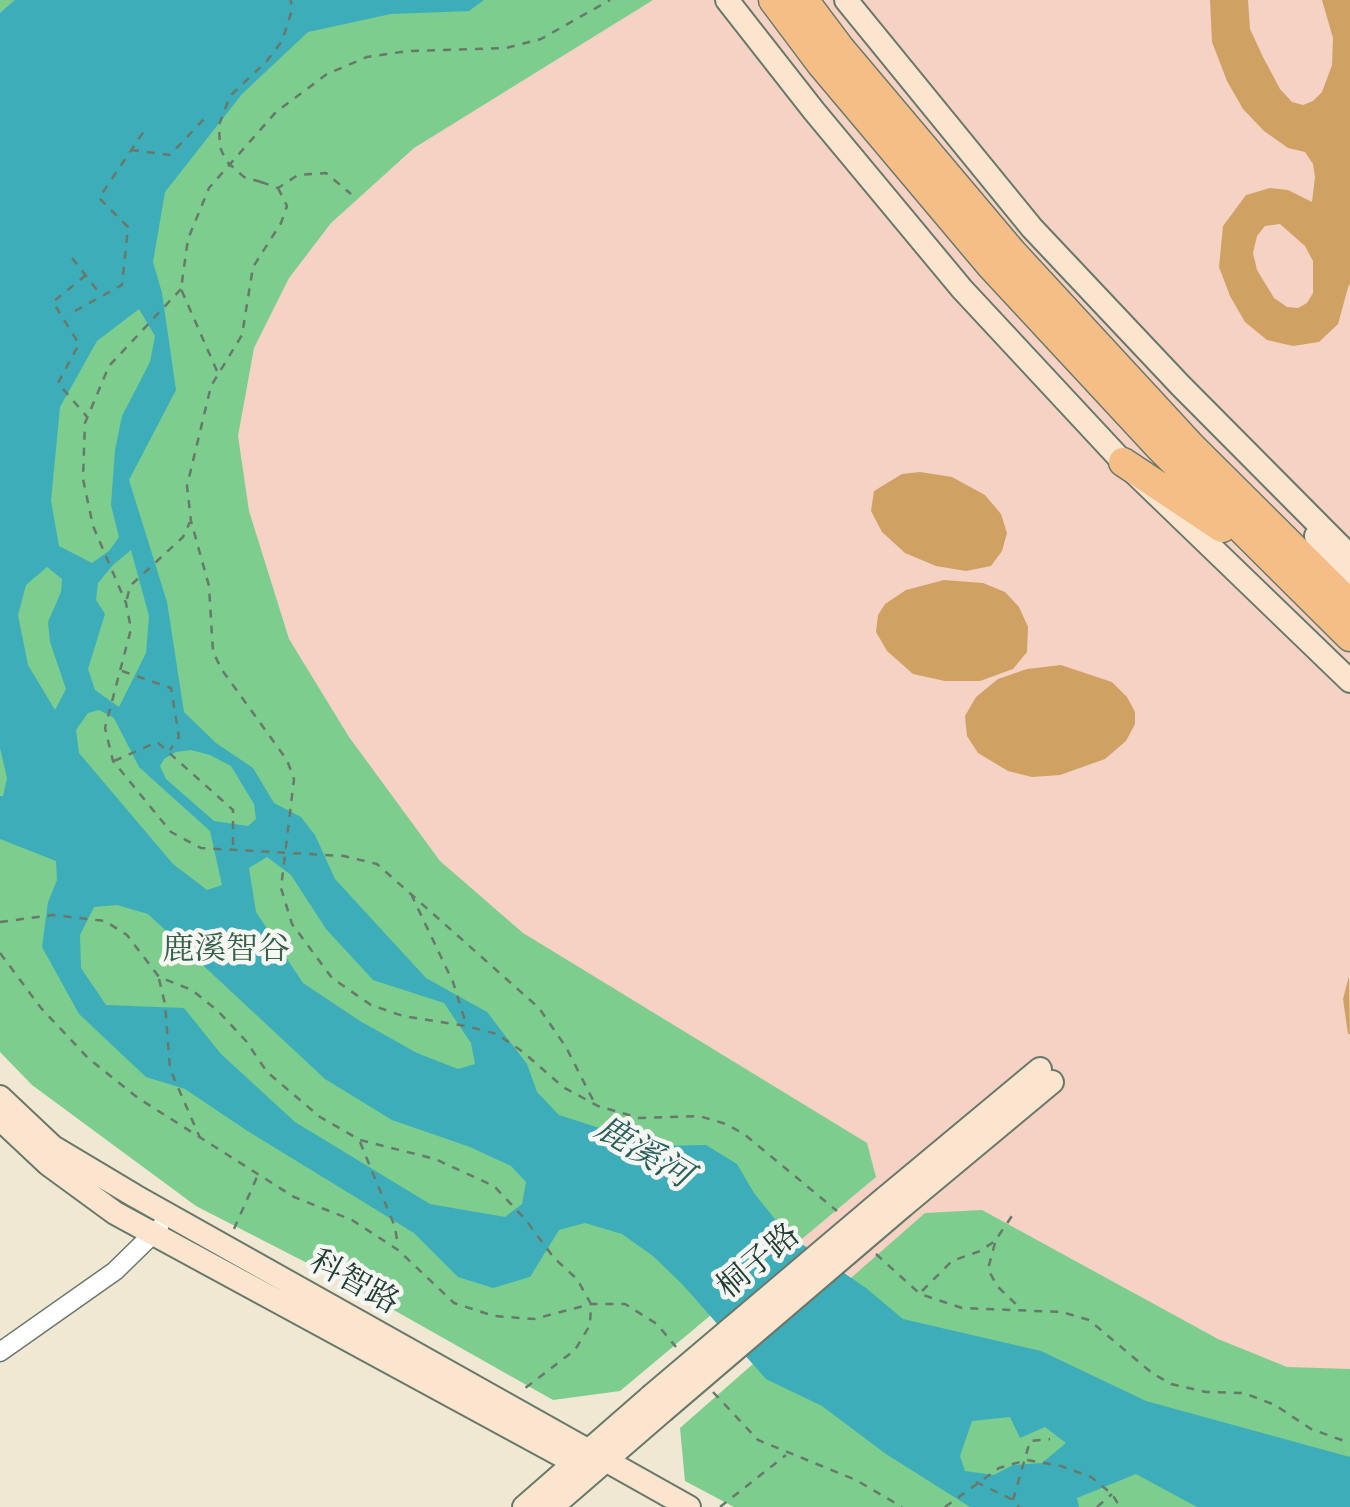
<!DOCTYPE html>
<html>
<head>
<meta charset="utf-8">
<style>
	body { margin:0 }
	canvas { display:block; background:#f0e8d2 }
</style>
</head>
<body>
<canvas width="1350" height="1507"></canvas>
<script>
const ctx = document.querySelector('canvas').getContext('2d');
ctx.lineJoin = 'round';
function fill(path, color) { ctx.fillStyle = color; ctx.fill(path, 'evenodd'); }
const toPath = rows => new Path2D(rows.map(r => 'M' + r).join(''));
function trace(path, color, width, dash) { ctx.strokeStyle = color; ctx.lineWidth = width; ctx.lineCap = dash ? 'butt' : 'round'; ctx.setLineDash(dash || []); ctx.stroke(path); }
function label(font, color, halo, rows, align = 'center') {
  ctx.font = font + ' "EB Garamond","Noto Serif SC",serif'; ctx.lineWidth = 9; ctx.setLineDash([]); ctx.textBaseline = 'middle'; ctx.strokeStyle = halo; ctx.fillStyle = color; for (const [text, x, y, turn = 0] of rows) {
    ctx.save(); ctx.translate(x, y); ctx.rotate((+turn || 0) * Math.PI / 180); ctx.textAlign = isNaN(turn) ? turn : align; if (halo) ctx.strokeText(text, 0, 0); ctx.fillText(text, 0, 0); ctx.restore();
  }
}
fill(toPath([
	[484,0,1350,0,1350,1457,866,1287,786,1233,559,1115,148,446]
]), '#f5d2c3');
fill(toPath([
	[0,0,653,0,414,148,331,223,289,278,254,348,238,436,249,511,289,639,349,737,440,861,523,933,867,1143,876,1177,620,1391,553,1400,346,1283,196,1206,32,1085,0,1052],
	[982,1210,1218,1339,1287,1367,1350,1369,1350,1507,734,1507,685,1481,680,1428,925,1213]
]), '#7ccd8e');
fill(toPath([
	[15,0,484,0,469,11,391,14,308,32,242,94,165,192,153,262,162,293,176,390,129,480,167,602,184,712,216,743,253,768,274,803,301,817,315,835,335,879,426,978,487,1012,527,1064,537,1092,559,1115,655,1146,706,1145,737,1164,754,1193,786,1233,866,1288,903,1319,1041,1351,1146,1401,1350,1457,1350,1507,1197,1507,1136,1474,1077,1498,1079,1507,970,1507,886,1454,822,1406,766,1379,682,1284,653,1256,622,1234,585,1223,559,1230,530,1277,493,1288,458,1277,414,1233,246,1130,185,1089,146,1077,79,1014,42,947,48,902,57,880,56,861,0,839,0,796,3,796,7,778,0,748,0,13],
	[139,309,155,336,150,362,122,416,115,450,111,505,119,537,109,551,92,563,59,546,51,501,60,407,97,341],
	[131,550,149,616,146,653,119,707,95,690,88,669,105,614,96,600,98,583,113,565],
	[47,567,62,579,61,592,48,622,50,642,66,689,55,710,28,665,18,615,26,585],
	[99,710,114,718,139,767,210,831,222,885,207,890,173,864,79,753,76,730,88,713],
	[191,750,210,755,231,766,254,804,256,819,248,826,214,821,166,779,160,766,164,759,176,752],
	[267,857,291,875,326,929,373,980,444,1003,471,1043,475,1064,458,1069,417,1053,360,1021,303,983,256,912,249,868],
	[117,905,148,914,325,1079,392,1120,470,1147,511,1166,526,1182,522,1204,505,1217,430,1204,295,1122,221,1054,184,1008,106,1005,81,968,80,935,94,907],
	[1010,1417,1020,1438,1045,1427,1066,1443,1042,1463,1013,1465,994,1475,965,1471,960,1456,972,1421]
]), '#3daeb9');
fill(toPath([
	[1210,0,1248,0,1250,29,1263,57,1280,89,1292,102,1303,105,1313,101,1322,92,1332,65,1333,38,1322,0,1350,0,1350,287,1349,284,1338,324,1319,342,1293,346,1267,340,1245,322,1230,296,1219,267,1223,226,1246,195,1270,188,1288,190,1312,202,1315,177,1313,164,1305,152,1288,148,1264,131,1243,109,1227,81,1212,42],
	[1280,224,1305,246,1313,261,1313,293,1307,303,1298,308,1287,307,1274,298,1257,270,1253,253,1257,236,1265,226],
	[920,472,952,477,985,495,1001,514,1007,533,1002,551,991,566,966,571,936,566,905,553,882,532,871,511,874,491,902,474],
	[944,580,983,583,1005,592,1019,607,1028,627,1027,652,1013,669,980,681,945,681,913,674,887,651,876,632,878,615,885,604,906,590],
	[1061,665,1112,682,1127,697,1135,712,1135,724,1126,741,1105,759,1060,775,1032,777,1008,771,978,753,967,736,965,716,976,697,998,679,1027,669],
	[1349,976,1350,1034,1348,1034,1343,999]
]), '#cfa264');
const minor = toPath([
	[0,1352,115,1271,159,1228]
]);
const secondary = toPath([
	[727,0,814,111,962,289,1123,462,1350,681],
	[846,0,1032,228,1181,386,1350,556],
	[1316,536,1350,587],
	[0,1097,53,1147,135,1196,689,1507],
	[0,1119,48,1164,115,1213,579,1465],
	[885,1198,1040,1069],
	[903,1206,1052,1082],
	[524,1507,650,1397],
	[552,1507,663,1411]
]);
const primary = toPath([
	[773,0,821,64,991,266,1159,447,1350,637],
	[804,0,840,48,1012,252,1192,447,1350,604],
	[1123,462,1222,528]
]);
trace(minor, '#68796b', 21);
trace(secondary, '#68796b', 26);
trace(primary, '#68796b', 31);
trace(toPath([
	[131,150,170,155,204,119],
	[261,182,278,188,298,175,326,173,351,194],
	[278,188,287,206,281,223,253,267,242,335,211,386,187,486,191,521,209,586,213,652,222,670,287,760,294,779,281,888,292,924,332,978,371,1005,403,1016,466,1026,497,1034,523,1052,563,1087,598,1106,639,1118,699,1116,726,1124,744,1134,837,1211],
	[72,258,101,295],
	[86,275,53,302,79,344,58,383,88,418],
	[181,289,109,366,85,423,83,479,93,526,126,603,131,629,105,728,113,761,171,832,201,848,344,856,377,864,539,1008,566,1047,594,1102],
	[75,311,122,285,128,227,99,198,144,131],
	[217,371,181,289,188,239,209,188,276,112,327,74,367,57,408,51,506,48,541,39,610,0],
	[127,599,130,586,183,537,190,522],
	[122,671,171,688,179,737,170,750],
	[114,761,157,742,233,810,233,848],
	[411,894,453,982,466,1024],
	[0,922,53,915,105,921,127,935,159,977,192,990,218,1011,246,1041,267,1072,320,1117,360,1140,435,1159,494,1186,525,1219,554,1258,577,1279,591,1304,590,1325,575,1350,520,1392],
	[0,953,41,1008,88,1058,138,1098,294,1197,352,1220,398,1250,454,1303,494,1316,534,1319,591,1304,625,1304,657,1324,676,1347],
	[159,979,165,1004,170,1069,200,1138],
	[360,1142,395,1227,398,1247],
	[234,1229,257,1177],
	[995,1243,988,1269,997,1286,1019,1307],
	[876,1254,920,1294,962,1308,1062,1312,1089,1320,1152,1373,1171,1384,1206,1392,1244,1393,1275,1405,1311,1429,1350,1443],
	[922,1291,952,1261,980,1251,995,1241,1016,1210],
	[713,1392,758,1440,856,1480,902,1507],
	[976,1482,1013,1500,1019,1507],
	[1013,1500,1030,1441,1050,1439],
	[720,1507,786,1455],
	[1097,1507,1112,1494]
]), '#68796b', 2.5, [8, 8]);
trace(minor, '#fff', 18);
trace(secondary, '#fbe5cf', 22);
trace(primary, '#f6be87', 28);
const secondaryBridge = toPath([
	[650,1397,885,1198],
	[663,1411,903,1206]
]);
trace(secondaryBridge, '#68796b', 26, []);
trace(toPath([
	[261,182,244,177,226,161,220,147,219,125,230,96,266,62,282,41,291,13,291,0],
	[945,1507,999,1468,1027,1460,1061,1466,1091,1477,1112,1494,1120,1507]
]), '#68796b', 2.5, [8, 8]);
trace(secondaryBridge, '#fbe5cf', 22);
label('32px', '#36614a', '#f6f6f2', [
	["鹿溪智谷",226,950]
]);
label('32px', '#1f3d34', '#f6f6f2', [
	["桐子路",759,1262,-40],
	["科智路",354,1283,29]
]);
label('italic 35px', '#285f5c', '#f6f6f2', [
	["鹿溪河",643,1153,31]
]);
</script>
</body>
</html>
